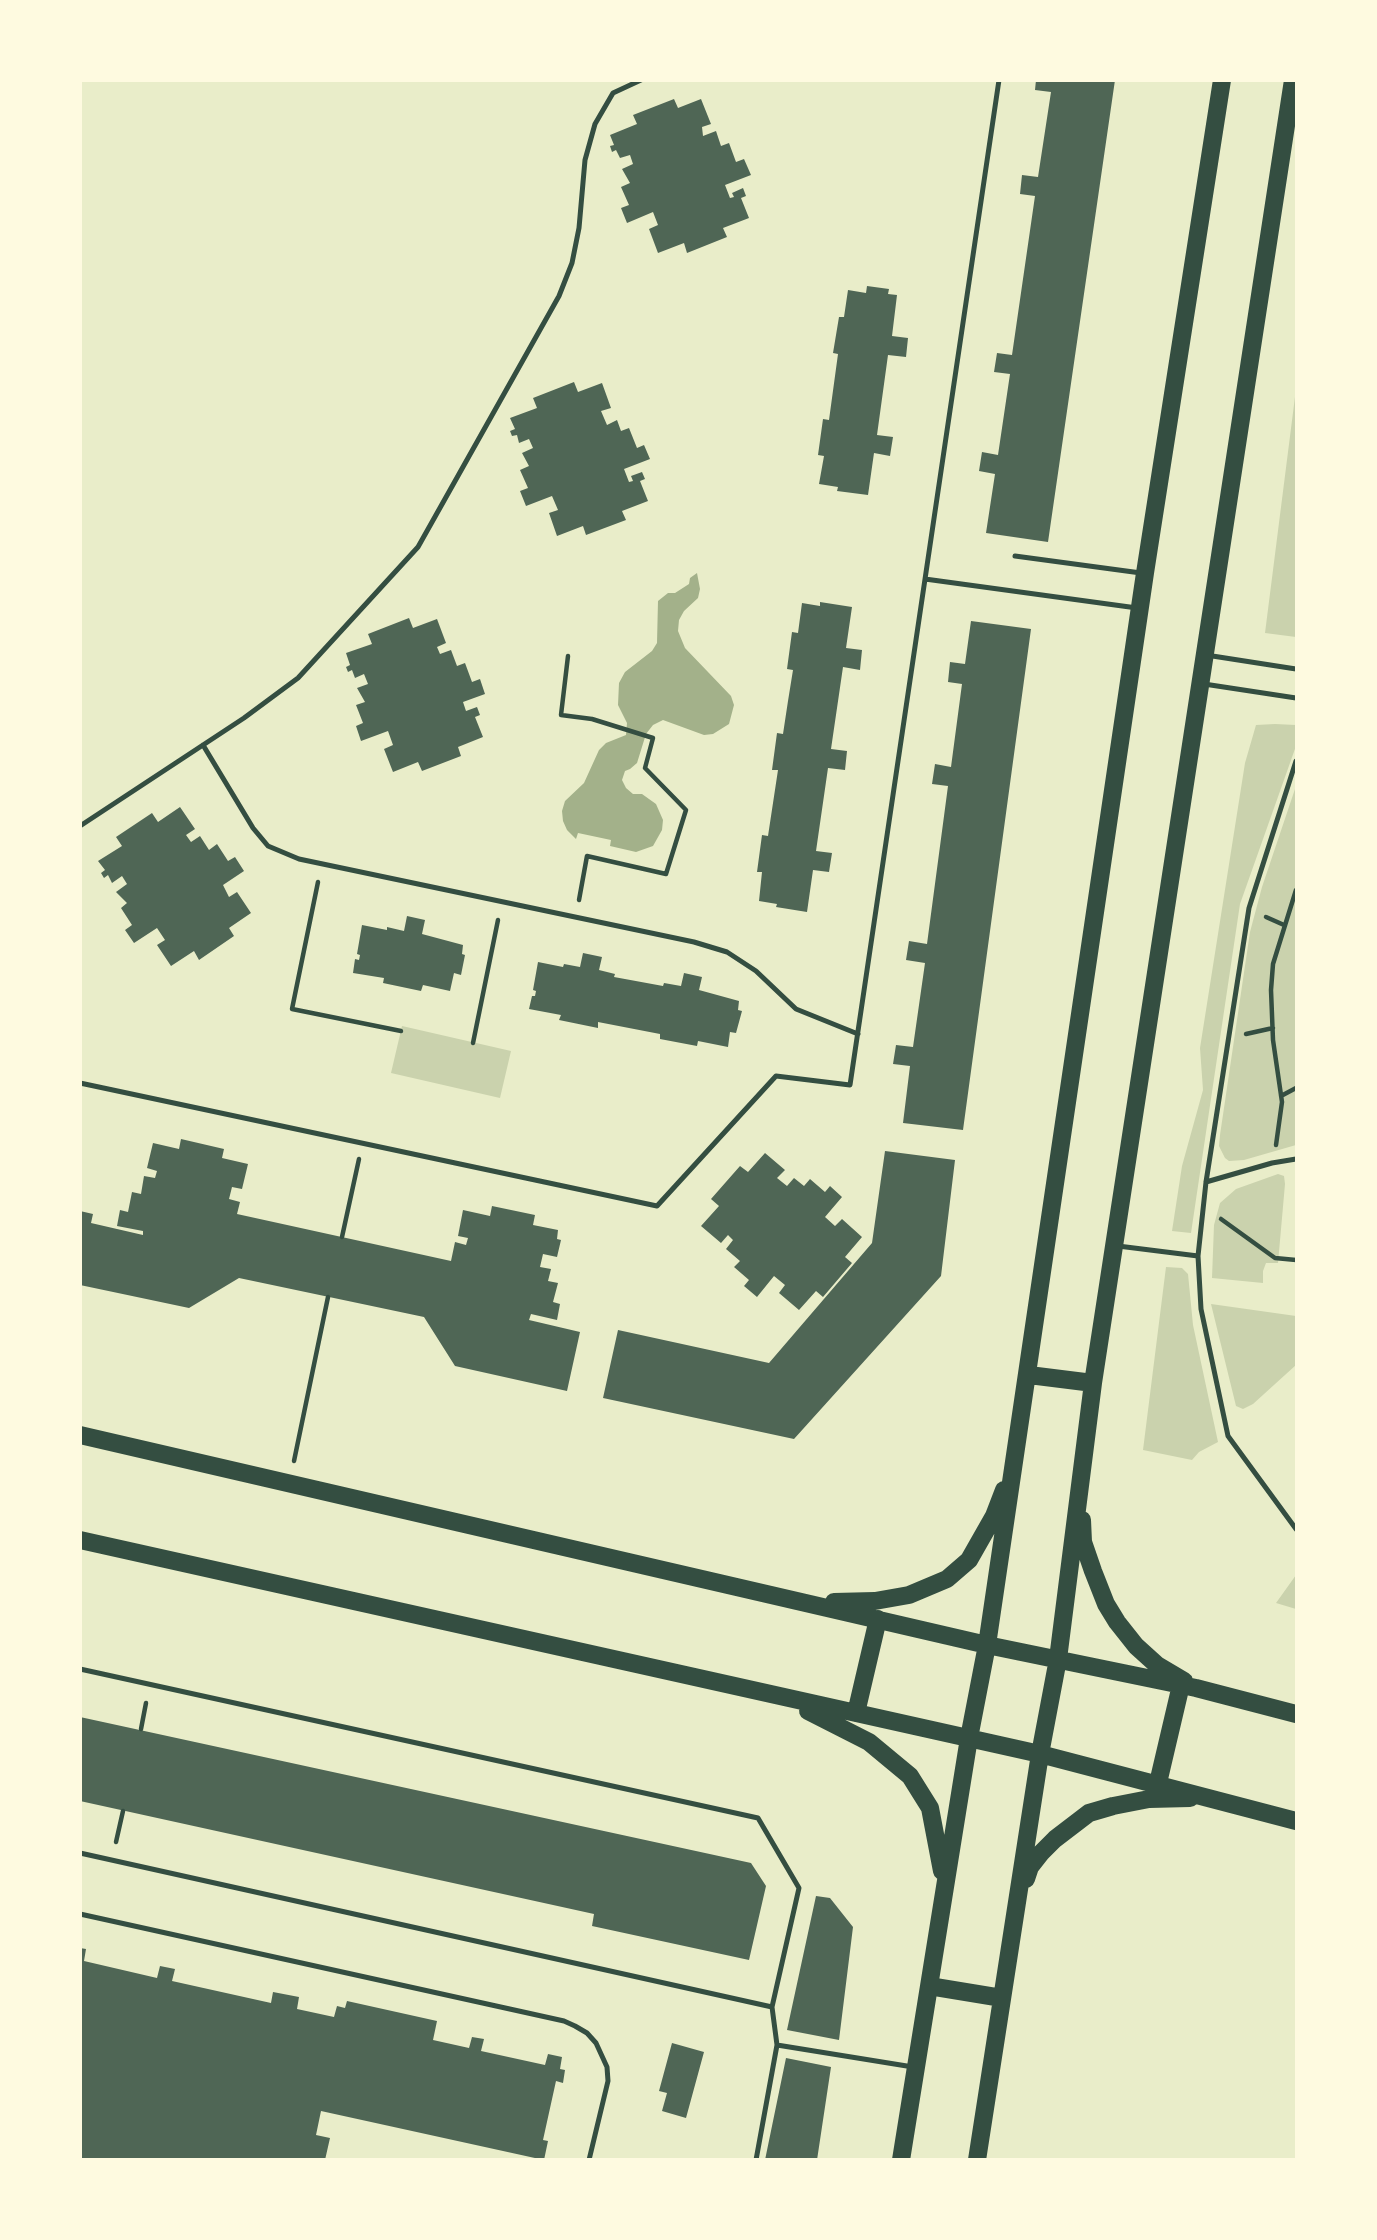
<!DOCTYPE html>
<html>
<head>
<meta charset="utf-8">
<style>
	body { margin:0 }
	#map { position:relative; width:1377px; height:2240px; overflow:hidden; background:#e9edc9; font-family:"PT Sans",sans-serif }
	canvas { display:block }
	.frame { position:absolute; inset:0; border:82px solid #fefae0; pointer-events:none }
</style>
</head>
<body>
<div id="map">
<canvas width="1377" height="2240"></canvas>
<div class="frame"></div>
</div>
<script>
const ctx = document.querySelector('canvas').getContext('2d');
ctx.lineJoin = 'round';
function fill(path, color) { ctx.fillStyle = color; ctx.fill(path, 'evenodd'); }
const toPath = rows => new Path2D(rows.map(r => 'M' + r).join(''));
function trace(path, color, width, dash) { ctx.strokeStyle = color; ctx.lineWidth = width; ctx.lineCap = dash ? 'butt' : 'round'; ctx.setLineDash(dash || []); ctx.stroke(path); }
fill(toPath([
	[1296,389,1296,637,1265,633],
	[1275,724,1296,725,1296,746,1240,904,1191,1233,1172,1231,1182,1166,1203,1090,1200,1048,1245,763,1256,725],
	[1296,786,1296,1145,1244,1160,1229,1161,1225,1158,1219,1146,1220,1135,1250,932,1262,887],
	[402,1026,511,1051,500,1098,391,1073],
	[1278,1174,1284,1176,1285,1184,1278,1263,1266,1263,1263,1271,1263,1283,1212,1278,1214,1225,1220,1203,1236,1189],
	[1166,1267,1182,1268,1188,1274,1193,1325,1218,1442,1199,1452,1192,1460,1143,1450],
	[1211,1304,1296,1316,1296,1365,1253,1404,1243,1409,1236,1406],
	[1296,1575,1296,1609,1276,1603]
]), '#cad2ad');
fill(toPath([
	[697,573,700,589,698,598,684,611,679,620,678,631,685,648,731,696,734,705,729,724,713,734,704,735,663,720,653,725,646,734,637,763,630,769,625,771,622,780,626,788,633,794,642,794,656,804,663,820,662,830,653,846,636,852,610,846,611,840,578,833,576,839,567,830,563,821,562,811,565,801,584,783,599,750,606,743,626,735,627,723,618,705,619,683,625,672,652,651,657,643,658,601,668,593,675,593,689,584,690,578]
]), '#a3b18a');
fill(toPath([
	[1036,80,1115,80,1048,542,986,533,995,474,979,471,982,452,998,455,1010,374,994,372,997,353,1012,355,1035,196,1020,194,1022,175,1038,177,1051,92,1035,90],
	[674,99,678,108,701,99,711,124,702,127,703,136,716,131,721,146,729,143,736,162,744,159,751,175,725,185,730,198,734,197,732,193,743,188,746,196,741,198,749,218,723,228,727,237,687,253,684,243,658,253,649,229,658,225,653,212,627,223,621,208,629,205,621,187,630,183,622,169,633,164,630,155,620,158,616,150,612,152,610,146,614,145,610,135,637,124,633,115],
	[867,286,889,289,888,294,897,295,892,336,908,338,906,357,888,355,877,435,893,437,890,456,874,453,868,495,837,491,838,487,819,484,824,456,818,455,823,419,829,420,838,354,833,353,839,317,844,317,848,290,866,293],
	[574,382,578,392,602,383,611,408,601,411,607,425,617,420,621,431,629,428,637,448,644,445,650,459,624,469,629,482,633,481,631,476,642,472,645,479,640,481,648,501,622,511,626,520,586,535,583,526,557,536,549,513,558,510,552,496,526,506,520,491,528,488,520,470,529,466,522,453,533,448,529,439,519,443,517,435,512,436,510,431,515,429,510,418,537,408,533,398],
	[820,602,852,607,846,648,862,650,860,670,843,667,831,749,847,751,845,770,828,768,816,851,832,853,829,872,813,870,807,912,776,907,777,904,759,901,762,872,757,872,762,835,768,836,778,770,772,770,777,733,783,734,788,701,793,670,787,669,792,632,798,633,802,603,820,606],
	[409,618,413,628,437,619,446,643,437,647,440,654,451,650,457,666,465,663,472,682,480,679,485,694,463,702,466,711,477,707,480,715,475,717,483,737,458,747,461,756,422,771,418,762,393,772,384,749,393,745,388,731,361,741,356,726,363,723,356,705,365,702,357,688,368,684,364,674,355,678,352,670,348,672,346,667,350,665,346,653,372,644,368,634],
	[971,621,1031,629,963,1130,903,1123,910,1066,893,1064,896,1045,913,1047,925,963,906,960,909,941,927,944,948,786,932,784,935,764,951,767,962,684,948,682,950,662,965,664],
	[180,807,195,829,186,835,191,842,200,836,209,850,217,844,228,861,235,857,244,871,223,885,229,897,237,892,251,913,229,928,234,936,199,960,194,951,171,966,157,945,165,940,157,928,134,943,125,930,132,925,121,908,127,903,116,892,127,884,122,876,112,883,108,875,104,878,101,873,105,870,98,861,122,846,116,837,152,813,158,822],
	[407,916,425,920,422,934,463,945,462,954,465,955,461,975,454,973,450,991,423,985,421,991,383,983,384,978,353,973,355,959,359,960,360,955,357,954,362,925,387,930,387,927,404,931],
	[583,953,602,957,599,970,615,974,614,977,663,986,664,983,681,986,684,973,702,977,699,990,739,1001,738,1010,742,1011,736,1033,730,1032,728,1047,698,1041,697,1046,660,1039,660,1034,598,1022,598,1028,559,1020,561,1015,529,1009,532,996,535,996,536,991,533,990,538,962,563,967,564,964,580,967],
	[181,1139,224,1149,222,1158,248,1164,242,1189,232,1187,229,1199,240,1202,237,1214,451,1261,455,1242,466,1245,468,1238,458,1236,463,1210,490,1216,492,1206,535,1215,533,1225,558,1230,557,1239,561,1240,557,1257,543,1254,540,1267,551,1269,548,1281,558,1283,553,1302,560,1304,557,1320,531,1314,529,1320,580,1332,567,1391,455,1366,424,1317,239,1278,189,1308,80,1285,80,1211,93,1214,91,1223,143,1235,143,1231,117,1226,120,1210,128,1212,132,1192,141,1194,144,1176,155,1178,157,1171,147,1168,153,1143,179,1149],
	[885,1151,955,1160,941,1276,794,1439,603,1398,618,1330,769,1363,872,1243],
	[765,1153,785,1170,777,1178,787,1186,794,1178,804,1186,810,1179,825,1192,830,1186,842,1197,825,1217,835,1226,842,1219,862,1237,845,1257,852,1263,823,1297,816,1291,799,1310,779,1293,785,1285,774,1276,757,1297,744,1286,749,1280,734,1267,740,1261,726,1249,733,1240,728,1235,721,1243,701,1226,719,1206,711,1199,740,1166,748,1172],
	[80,1717,751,1863,766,1886,749,1960,592,1926,594,1914,80,1801],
	[816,1896,830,1898,853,1927,839,2040,787,2030],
	[80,1948,86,1949,84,1961,157,1978,160,1966,175,1969,172,1981,271,2003,273,1992,299,1997,297,2009,334,2017,337,2006,345,2008,347,2001,437,2021,433,2040,469,2048,472,2037,484,2039,481,2051,545,2065,548,2054,562,2057,560,2069,565,2070,563,2083,556,2081,543,2140,548,2141,544,2160,321,2111,316,2135,330,2138,325,2160,80,2160],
	[672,2043,704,2052,686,2118,662,2111,667,2093,659,2091],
	[786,2058,831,2067,817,2160,765,2160]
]), '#4f6655');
trace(toPath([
	[568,656,561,715,592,719,653,738,645,768,686,810,666,874,587,856,579,900],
	[318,882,292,1009,401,1031],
	[1266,917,1284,925],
	[1246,1034,1273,1028],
	[473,1043,498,920],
	[1281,1096,1296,1088],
	[1276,1145,1282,1102,1273,1040,1271,990,1273,964,1296,890],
	[1221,1219,1275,1258,1296,1260],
	[342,1237,359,1159],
	[294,1461,328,1297],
	[141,1729,146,1703],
	[116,1842,123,1811]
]), '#344e41', 4.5);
trace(toPath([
	[1015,556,1141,573],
	[925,579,1137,608],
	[1206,655,1296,669],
	[1204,684,1296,698],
	[203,745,253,828,268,846,299,859,694,942,727,952,756,971,796,1009,858,1034],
	[1296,761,1249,908,1206,1182,1198,1256,1201,1309,1228,1436,1296,1529],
	[80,826,244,718,298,678,418,547,559,296,572,263,579,228,585,160,595,124,613,93,641,80],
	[80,1083,657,1206,776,1076,850,1085,999,80],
	[1206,1182,1272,1163,1296,1159],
	[1118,1246,1198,1256],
	[80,1669,758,1818,799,1888,772,2007,777,2045,756,2160],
	[80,1853,772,2007],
	[80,1914,564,2021,575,2026,587,2033,596,2043,607,2067,608,2081,589,2160],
	[777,2045,913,2067]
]), '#344e41', 5);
trace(toPath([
	[1029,1375,1093,1383],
	[80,1435,987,1645,1196,1688,1296,1714],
	[1082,1520,1083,1542,1093,1571,1106,1604,1117,1622,1136,1646,1157,1665,1184,1681],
	[80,1540,1040,1754,1296,1821],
	[834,1602,875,1601,909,1595,947,1579,969,1560,994,1516,1004,1490],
	[808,1711,869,1742,910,1776,930,1808,942,1871],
	[856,1713,878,1619],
	[1158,1783,1181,1685],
	[1026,1879,1030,1867,1041,1853,1055,1839,1089,1813,1113,1806,1149,1799,1190,1798],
	[929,1986,1002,1998],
	[901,2160,969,1738,987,1645,1145,573,1222,80],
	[977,2160,1040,1754,1058,1659,1093,1383,1293,80]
]), '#344e41', 18);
</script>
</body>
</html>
